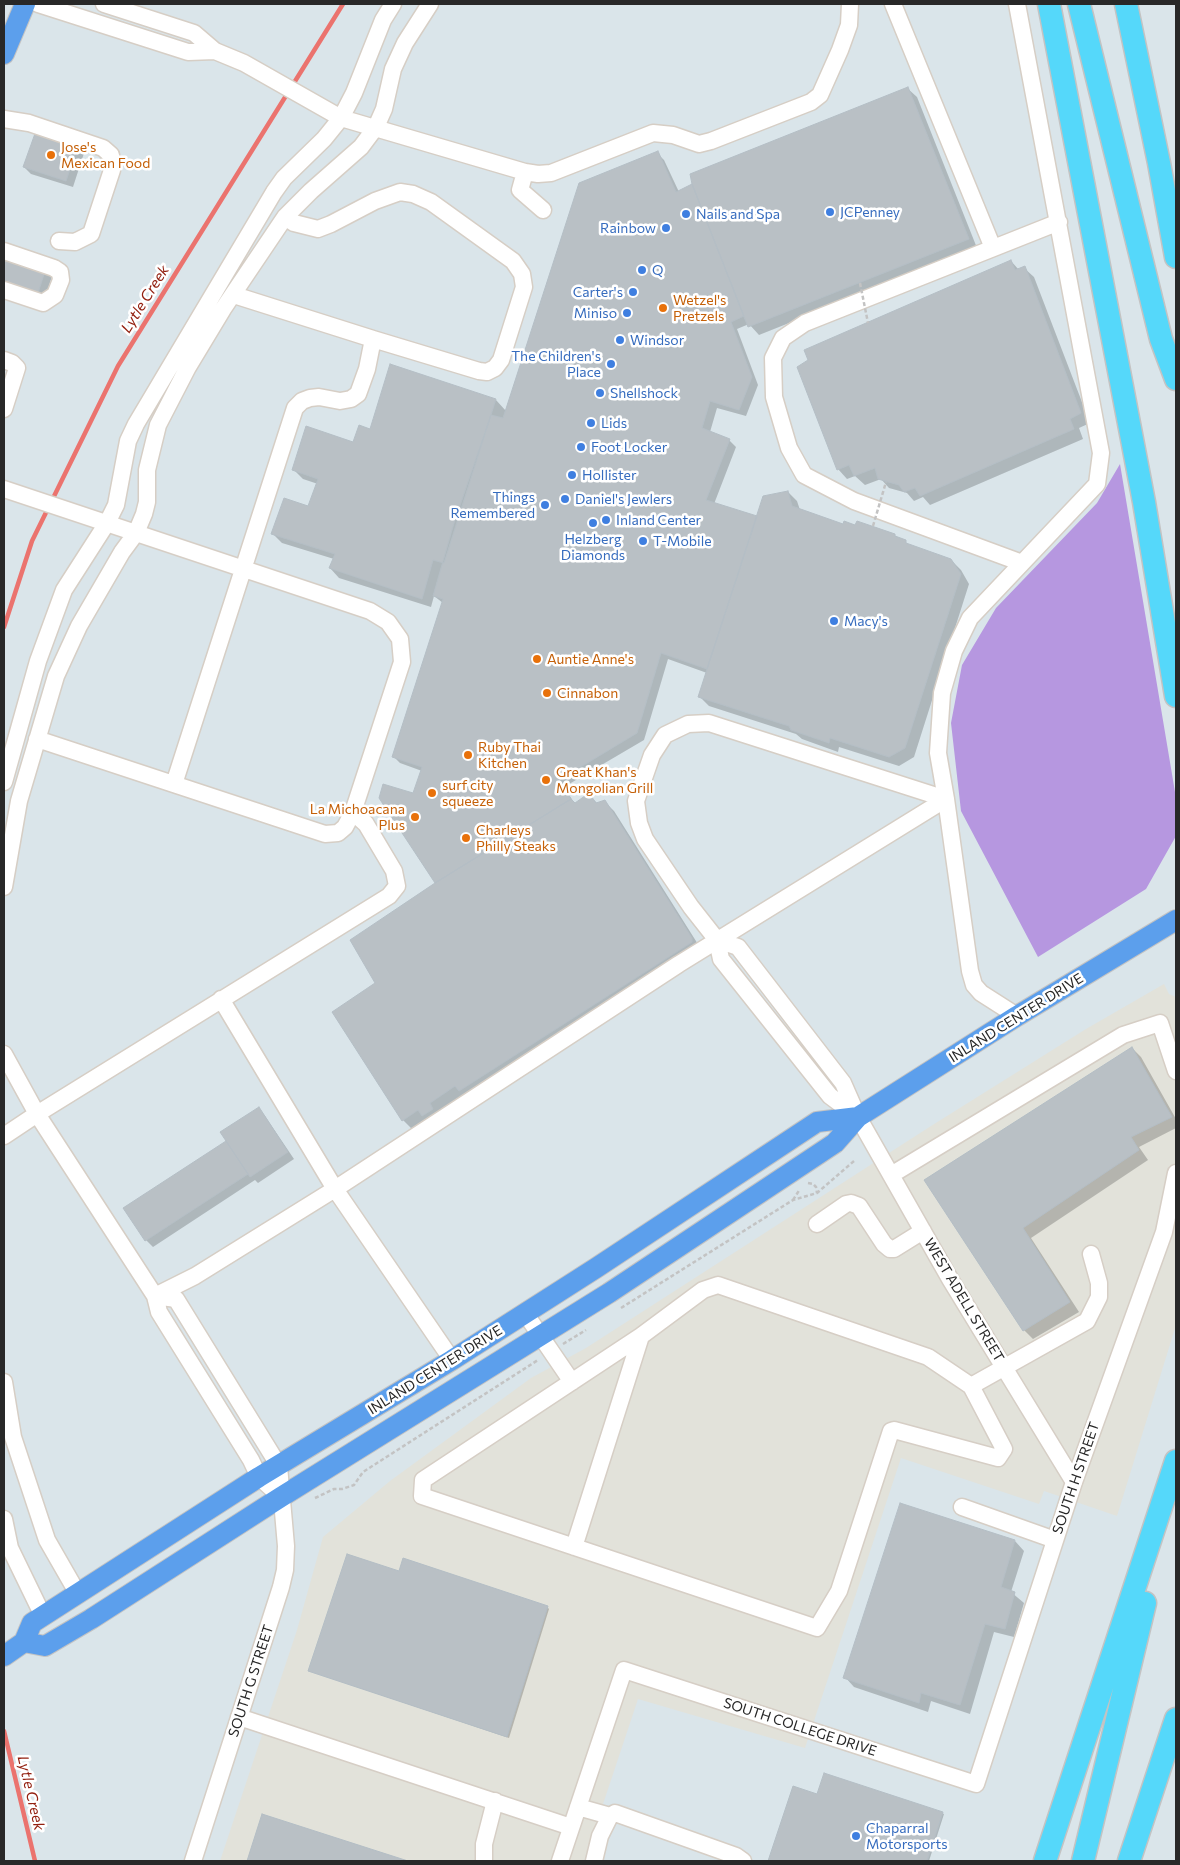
<!DOCTYPE html>
<html>
<head>
<meta charset="utf-8">
<style>
	body { margin:0 }
	#map { position:relative; width:1180px; height:1865px; overflow:hidden; background:#dae5ea; font-family:Commissioner,sans-serif }
	canvas { display:block }
	.frame { position:absolute; inset:0; border:5px solid #282828; pointer-events:none }
</style>
</head>
<body>
<div id="map">
<canvas width="1180" height="1865"></canvas>
<div class="frame"></div>
</div>
<script>
const ctx = document.querySelector('canvas').getContext('2d');
ctx.lineJoin = 'round';
function fill(path, color) { ctx.fillStyle = color; ctx.fill(path, 'evenodd'); }
const toPath = rows => new Path2D(rows.map(r => 'M' + r).join(''));
function trace(path, color, width, dash) { ctx.strokeStyle = color; ctx.lineWidth = width; ctx.lineCap = dash ? 'butt' : 'round'; ctx.setLineDash(dash || []); ctx.stroke(path); }
function label(font, color, halo, rows, align = 'center') {
  ctx.font = font + ' Commissioner,sans-serif'; ctx.lineWidth = 5; ctx.setLineDash([]); ctx.textBaseline = 'middle'; ctx.strokeStyle = halo; ctx.fillStyle = color; for (const [text, x, y, turn = 0] of rows) {
    ctx.save(); ctx.translate(x, y); ctx.rotate((+turn || 0) * Math.PI / 180); ctx.textAlign = isNaN(turn) ? turn : align; if (halo) ctx.strokeText(text, 0, 0); ctx.fillText(text, 0, 0); ctx.restore();
  }
}
fill(toPath([
	[1164,984,1169,994,1176,997,1176,1325,1117,1516,1044,1491,1039,1504,901,1458,805,1748,638,1699,584,1861,220,1861,297,1630,323,1537,390,1481,531,1378,586,1348,931,1126,1086,1029]
]), '#e2e2da');
fill(toPath([
	[1120,464,1176,798,1176,836,1146,889,1038,957,961,811,951,723,962,665,996,608,1097,503]
]), '#b697e0');
fill(toPath([
	[907,88,917,97,977,248,759,335,749,324,737,329,758,385,746,416,717,408,710,432,729,440,736,447,714,504,756,517,788,492,797,501,800,510,844,526,894,535,910,546,951,560,961,570,969,584,914,757,899,766,839,747,838,752,802,739,796,734,709,706,700,697,707,673,668,659,644,740,564,787,575,804,589,795,598,804,604,801,614,811,701,949,412,1129,403,1120,377,983,437,884,414,795,422,771,400,763,393,756,443,603,434,596,431,607,339,578,330,568,334,559,282,543,272,533,309,508,318,484,303,479,294,470,354,443,371,431,496,400,506,411,657,153,664,160,679,192],
	[38,130,85,150,73,187,31,174,24,167],
	[4,259,45,270,52,276,45,299,4,283],
	[1011,261,1019,270,1024,268,1034,277,1090,423,1079,428,1083,439,930,505,923,497,914,501,907,493,889,488,881,479,865,485,855,476,847,479,838,469],
	[4,373,15,383,4,416],
	[1132,1048,1141,1057,1176,1119,1176,1128,1139,1147,1148,1160,1031,1238,1079,1312,1033,1339,1024,1330,925,1180],
	[258,1109,265,1116,294,1159,258,1183,255,1180,153,1247,146,1240],
	[1015,1541,1024,1551,1011,1592,1024,1603,1014,1637,994,1632,970,1714,931,1701,928,1712,854,1687,845,1677],
	[400,1572,547,1607,549,1609,509,1738,309,1671],
	[793,1787,817,1795,942,1813,944,1814,929,1861,770,1861],
	[263,1816,404,1861,248,1861]
]), '#0003');
trace(toPath([
	[4,627,32,541,118,366,343,4],
	[4,1731,35,1861]
]), '#eb736e', 4.5);
const building = toPath([
	[908,87,969,239,748,327,692,184,690,174,908,87],
	[37,128,79,142,66,181,23,167,37,128],
	[658,151,676,192,692,184,744,316,731,322,752,377,739,410,710,401,702,428,730,439,706,500,757,516,707,669,661,653,637,733,559,780,571,799,435,883,379,798,383,784,413,793,422,767,392,757,443,599,433,596,454,523,491,415,503,418,579,183,658,151],
	[4,258,46,268,38,293,27,288,26,291,4,284,4,258],
	[1011,260,1015,270,1025,266,1081,413,1070,419,1074,429,920,496,915,488,904,492,899,485,878,479,875,468,854,476,849,465,837,470,797,367,808,360,804,350,1011,260],
	[390,364,496,399,444,563,433,560,422,599,329,568,335,554,271,534,284,498,308,506,318,479,292,470,306,426,353,442,359,425,370,429,390,364],
	[788,491,792,506,843,524,844,521,855,525,857,521,895,534,895,536,906,540,906,543,951,559,961,574,905,748,889,757,830,738,829,743,791,730,789,726,698,697,763,496,788,491],
	[589,793,596,803,605,800,692,938,692,942,459,1091,455,1086,430,1103,433,1109,422,1116,418,1110,402,1121,332,1012,375,983,350,940,435,883,571,799,575,803,589,793],
	[1132,1047,1172,1117,1131,1137,1139,1150,1023,1228,1070,1302,1023,1331,924,1180,1132,1047],
	[259,1107,288,1152,250,1177,220,1132,259,1107],
	[226,1141,248,1174,145,1241,123,1208,226,1141],
	[900,1503,1015,1540,1001,1587,1015,1592,1005,1629,985,1624,960,1705,921,1693,919,1703,843,1678,900,1503],
	[347,1554,399,1571,403,1558,548,1606,507,1737,308,1671,347,1554],
	[824,1773,943,1812,927,1861,768,1861,793,1786,817,1794,824,1773],
	[262,1814,408,1861,247,1861,262,1814]
]);
fill(building, '#b9c0c5');
trace(building, '#b4bec5', 1);
const minor = toPath([
	[38,4,188,52,215,51],
	[104,4,194,33,215,51,244,63,341,118,525,172,538,174,551,173,653,133,673,135,699,144,711,141,811,102,820,95,840,50,849,25,850,4],
	[893,4,993,248],
	[1017,4,1101,453,1097,484,970,618,954,651,942,693,938,753,946,799,970,971,974,985,981,993,1017,1016],
	[4,119,29,123,103,148,111,155,112,170,91,234,75,242,59,241],
	[525,172,520,190,543,210],
	[4,251,54,268,60,272,61,280,55,295,43,303,4,290],
	[234,295,373,339],
	[4,360,12,363,17,368,4,409],
	[4,489,370,611,388,622,400,639,402,662,353,812,345,827,338,833,325,834,37,739],
	[1022,563,854,501,804,475,789,448,774,397,773,358,783,338,805,323,1059,222],
	[4,782,38,661,64,590,107,523,116,505,128,441,136,424,274,192,284,178,324,139,341,118,354,93,383,20,393,4],
	[174,784,295,408,302,401,310,398,319,397,340,401,351,399,358,394,367,369,373,339,479,371,487,372,495,368,501,360,524,287,522,274,513,261,431,202,413,194,400,192,375,201,331,224,318,229,294,223,285,217],
	[4,887,19,801,56,676,79,626,122,552,136,533,144,514,147,502,147,470,158,425,188,367,223,309,285,217,311,191,361,147,376,127,384,109,393,69,405,43,430,4],
	[717,940,738,947,843,1083,858,1117,950,1279,1074,1482],
	[4,1054,37,1114,4,1136],
	[858,1117,830,1096,721,959,717,940,691,907,645,839,639,823,636,801,652,755,665,735,688,724,709,723,946,799],
	[891,1175,1123,1035,1160,1023,1176,1071],
	[817,1224,846,1204,851,1203,859,1206,884,1244,890,1249,894,1249,923,1231],
	[155,1296,176,1299,279,1466,286,1546,285,1570,281,1587,193,1861],
	[155,1296,195,1276,335,1189,221,999],
	[525,1313,572,1382],
	[452,1360,335,1189,679,964,946,799],
	[4,1382,13,1437,47,1540,78,1594],
	[971,1386,1004,1449,998,1458,894,1430,891,1431,839,1591,817,1628,422,1496,423,1480,641,1336,703,1290,718,1285,928,1357,971,1386,1087,1321,1099,1297,1099,1283,1091,1254],
	[281,1497,259,1477,251,1460,159,1312,155,1296,37,1114,389,896,397,886,394,871,366,824,353,812],
	[962,1507,1055,1540],
	[4,1519,10,1548,43,1616],
	[574,1547,641,1336],
	[239,1717,571,1827],
	[578,1807,610,1816],
	[484,1861,484,1844,495,1801],
	[560,1861,624,1670,976,1784,1074,1482,1164,1232,1176,1173],
	[594,1861,600,1836,610,1816,615,1813,736,1856,743,1861]
]);
const major = toPath([
	[4,54,25,4],
	[24,1642,45,1646,91,1619,281,1497,609,1293,835,1143,858,1117,1017,1016,1176,920],
	[4,1656,24,1642,32,1623,259,1477,452,1360,596,1268,817,1122,858,1117]
]);
const highway = toPath([
	[1049,4,1144,502,1176,696],
	[1079,4,1161,339,1176,379],
	[1126,4,1159,163,1176,257],
	[1045,1861,1176,1461],
	[1083,1861,1145,1603],
	[1129,1861,1176,1719]
]);
trace(minor, '#d6cec5', 19);
trace(major, '#c3c3c3', 22);
trace(highway, '#c3c3c3', 25);
trace(toPath([
	[808,1183,813,1184,816,1187,817,1193],
	[793,1200,800,1189],
	[621,1308,793,1200,817,1193,854,1161],
	[563,1344,586,1330],
	[315,1498,334,1489,342,1489,354,1485,363,1472,538,1360]
]), '#c3c3c3', 2.5, [4, 2.5]);
trace(minor, '#fff', 16);
trace(major, '#5c9fec', 20);
trace(highway, '#55d8fa', 22);
trace(toPath([
	[860,283,868,323],
	[873,526,886,482]
]), '#c3c3c3', 2.5, [4, 2.5]);
for (const [x, y, r, color] of [
	[51,155,5,"#e8710a"],
	[830,212,5,"#3f7fe0"],
	[686,214,5,"#3f7fe0"],
	[666,228,5,"#3f7fe0"],
	[642,270,5,"#3f7fe0"],
	[633,292,5,"#3f7fe0"],
	[663,308,5,"#e8710a"],
	[627,313,5,"#3f7fe0"],
	[620,340,5,"#3f7fe0"],
	[611,364,5,"#3f7fe0"],
	[600,393,5,"#3f7fe0"],
	[591,423,5,"#3f7fe0"],
	[581,447,5,"#3f7fe0"],
	[572,475,5,"#3f7fe0"],
	[565,499,5,"#3f7fe0"],
	[545,505,5,"#3f7fe0"],
	[606,520,5,"#3f7fe0"],
	[593,523,5,"#3f7fe0"],
	[643,541,5,"#3f7fe0"],
	[834,621,5,"#3f7fe0"],
	[537,659,5,"#e8710a"],
	[547,693,5,"#e8710a"],
	[468,755,5,"#e8710a"],
	[546,780,5,"#e8710a"],
	[432,793,5,"#e8710a"],
	[415,817,5,"#e8710a"],
	[466,838,5,"#e8710a"],
	[856,1836,5,"#3f7fe0"]
]) { const dot = new Path2D(); dot.arc(x, y, r, 0, 2 * Math.PI); ctx.fillStyle = color; ctx.fill(dot); trace(dot, '#fff', 2); }
label('14px', '#c56008', '#fff', [
	["Jose's",61,147],
	["Mexican Food",61,163],
	["Wetzel's",673,300],
	["Pretzels",673,316],
	["Auntie Anne's",547,659],
	["Cinnabon",557,693],
	["Ruby Thai",478,747],
	["Kitchen",478,763],
	["Great Khan's",556,772],
	["Mongolian Grill",556,788],
	["surf city",442,785],
	["squeeze",442,801],
	["La Michoacana",405,809,"right"],
	["Plus",405,825,"right"],
	["Charleys",476,830],
	["Philly Steaks",476,846]
], 'left');
label('14px', '#366cbe', '#fff', [
	["JCPenney",840,212],
	["Nails and Spa",696,214],
	["Rainbow",656,228,"right"],
	["Q",652,270],
	["Carter's",623,292,"right"],
	["Miniso",617,313,"right"],
	["Windsor",630,340],
	["The Children's",601,356,"right"],
	["Place",601,372,"right"],
	["Shellshock",610,393],
	["Lids",601,423],
	["Foot Locker",591,447],
	["Hollister",582,475],
	["Things",535,497,"right"],
	["Remembered",535,513,"right"],
	["Daniel's Jewlers",575,499],
	["Inland Center",616,520],
	["Helzberg",593,539,"center"],
	["Diamonds",593,555,"center"],
	["T-Mobile",653,541],
	["Macy's",844,621],
	["Chaparral",866,1828],
	["Motorsports",866,1844]
], 'left');
label('14px', '#282828', '#fff', [
	["INLAND CENTER DRIVE",1016,1018,-32],
	["WEST ADELL STREET",964,1300,59],
	["INLAND CENTER DRIVE",435,1370,-32],
	["SOUTH H STREET",1076,1478,-71],
	["SOUTH G STREET",251,1681,-72],
	["SOUTH COLLEGE DRIVE",800,1727,18]
]);
label('italic 15px', '#932010', '#fff', [
	["Lytle Creek",145,299,-58],
	["Lytle Creek",31,1793,77]
]);
</script>
</body>
</html>
